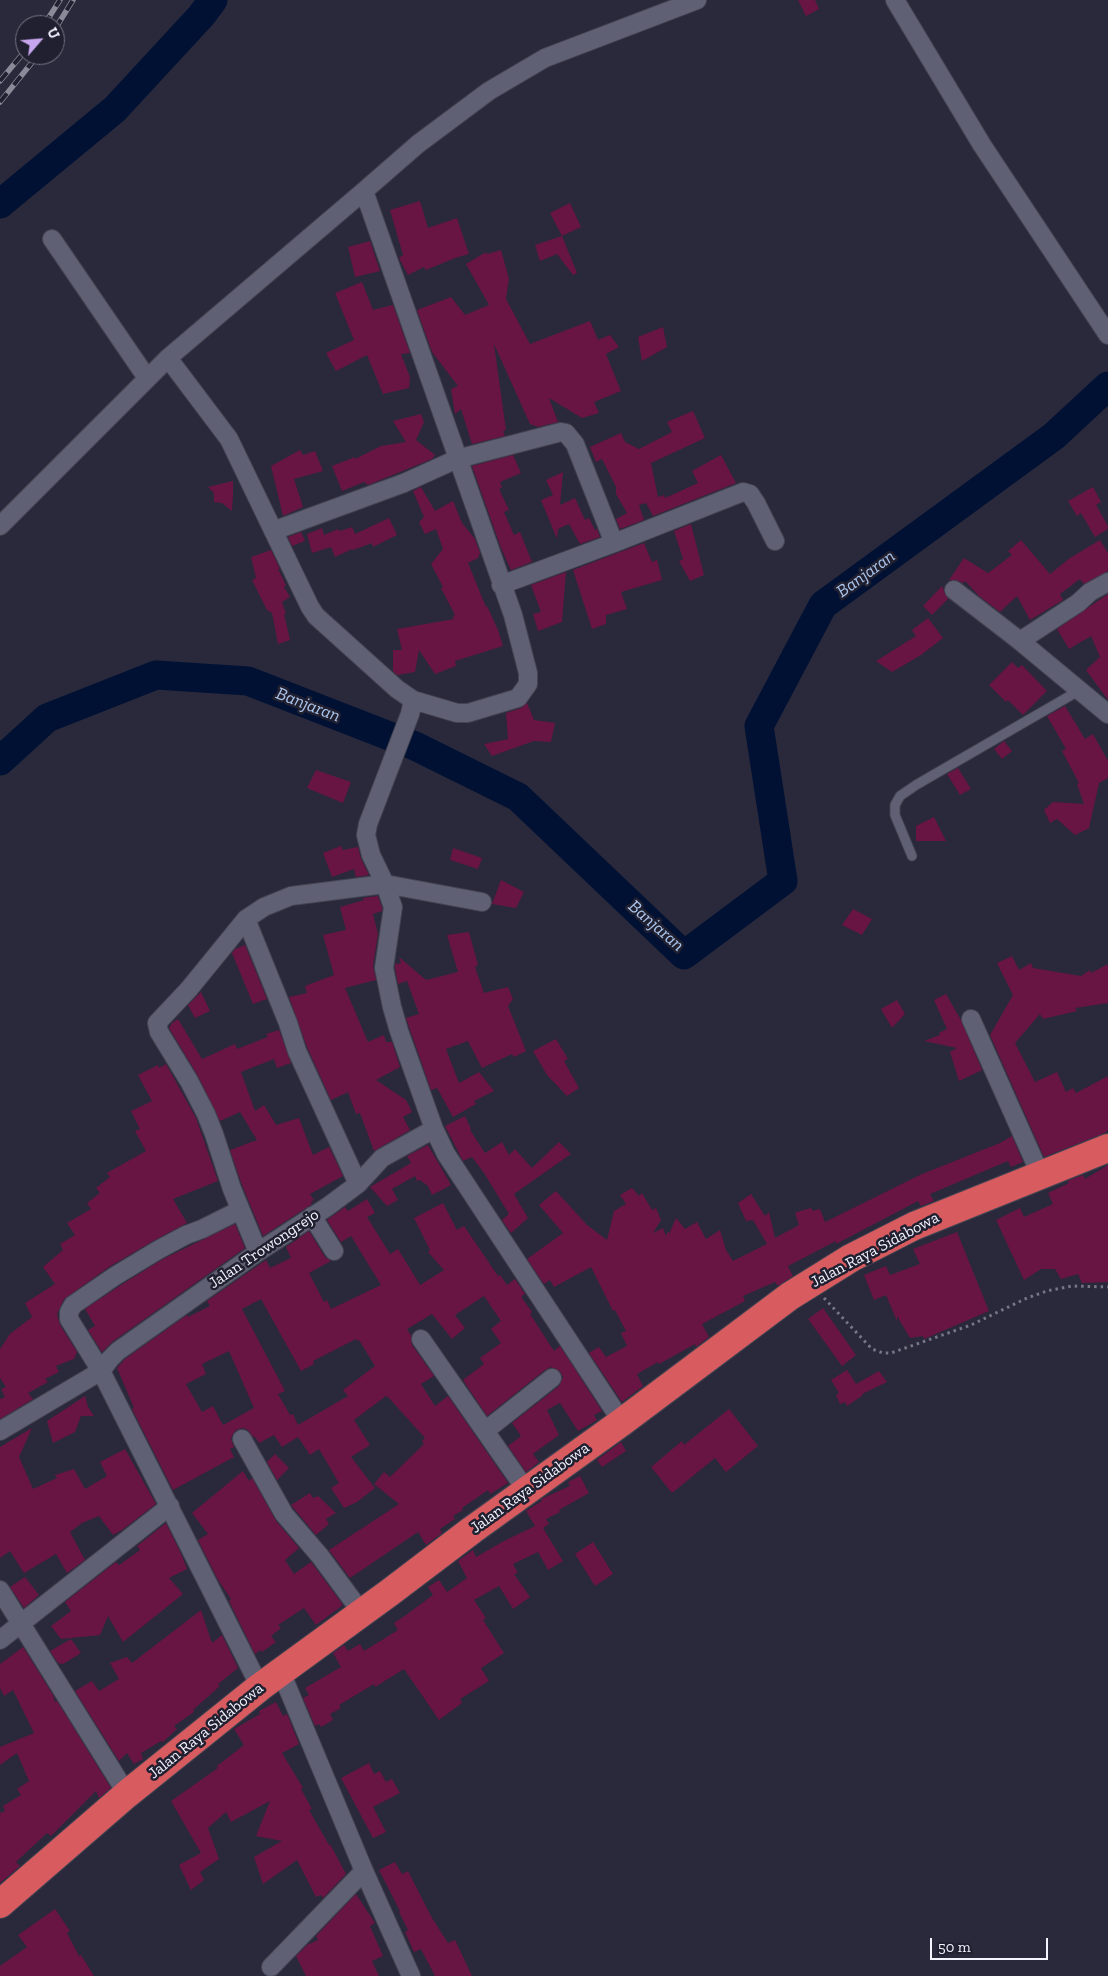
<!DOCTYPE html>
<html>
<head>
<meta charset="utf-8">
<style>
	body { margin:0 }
	#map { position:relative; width:1108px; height:1976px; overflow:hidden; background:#29293b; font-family:"Zilla Slab",serif }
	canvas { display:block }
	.north { position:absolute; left:15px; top:15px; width:50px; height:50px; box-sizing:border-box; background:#202031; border:1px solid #747583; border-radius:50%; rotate:63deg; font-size:14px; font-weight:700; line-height:20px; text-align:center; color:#f3f4fe }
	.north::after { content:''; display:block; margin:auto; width:18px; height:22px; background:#c8a6ef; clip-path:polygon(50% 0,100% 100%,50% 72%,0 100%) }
	.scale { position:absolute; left:930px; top:1938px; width:118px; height:22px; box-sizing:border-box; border:2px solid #f3f4fe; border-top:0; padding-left:6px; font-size:15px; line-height:18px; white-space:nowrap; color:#f3f4fe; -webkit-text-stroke:4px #202031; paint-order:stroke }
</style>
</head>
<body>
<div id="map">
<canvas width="1108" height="1976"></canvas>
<div class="north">U</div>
<div class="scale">50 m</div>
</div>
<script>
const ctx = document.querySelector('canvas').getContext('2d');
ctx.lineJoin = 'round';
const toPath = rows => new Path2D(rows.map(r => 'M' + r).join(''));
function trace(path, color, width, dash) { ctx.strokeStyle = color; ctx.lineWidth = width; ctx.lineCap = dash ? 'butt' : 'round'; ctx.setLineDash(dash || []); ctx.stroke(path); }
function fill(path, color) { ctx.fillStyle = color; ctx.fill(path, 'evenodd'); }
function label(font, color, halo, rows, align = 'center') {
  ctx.font = font + ' "Zilla Slab",serif'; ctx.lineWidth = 5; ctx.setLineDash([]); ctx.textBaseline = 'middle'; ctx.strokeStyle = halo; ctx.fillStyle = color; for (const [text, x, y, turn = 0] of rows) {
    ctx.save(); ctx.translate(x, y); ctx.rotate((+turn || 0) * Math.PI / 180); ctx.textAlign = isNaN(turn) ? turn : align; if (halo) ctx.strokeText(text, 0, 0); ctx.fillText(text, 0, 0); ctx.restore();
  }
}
trace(toPath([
	[0,204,115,109,201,16,213,0],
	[0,761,47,718,156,675,248,681,415,746,518,797,684,955,783,881,759,726,823,605,1054,436,1108,386]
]), '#001134', 29);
fill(toPath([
	[798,0,815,0,819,9,806,16],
	[420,201,428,228,457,218,469,254,455,258,426,270,424,267,408,275,399,258,403,255,390,210],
	[570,203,581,227,562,236,550,213],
	[562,236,577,273,573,275,557,254,540,261,535,245],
	[370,241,380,271,355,277,348,247],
	[501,250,509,279,506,299,530,344,590,321,598,340,610,335,619,347,606,354,621,391,594,402,599,413,582,418,549,398,558,422,538,427,530,424,494,344,506,430,503,431,505,436,472,444,461,409,455,414,451,389,458,386,432,352,417,310,451,297,465,315,489,305,466,264,486,252,487,254],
	[362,282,373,310,393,305,410,353,401,354,410,377,409,388,383,394,367,355,336,371,326,353,354,340,335,293],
	[663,327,667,347,642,361,638,337],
	[693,411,705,438,651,463,658,497,664,495,665,498,698,483,692,471,721,455,736,483,653,516,646,503,639,505,644,520,620,529,616,519,627,513,616,494,616,487,602,459,596,462,590,447,621,433,625,442,639,449,672,432,667,422],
	[421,414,424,422,416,440,435,455,432,459,368,485,364,482,342,491,332,466,355,457,355,459,381,446,406,442,393,421],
	[300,450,303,455,315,451,323,471,294,479,303,507,283,516,271,466],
	[513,455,521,473,500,482,502,488,499,489,509,510,504,512,514,535,520,532,532,562,511,570,501,548,472,466],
	[563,472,560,505,575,498,585,520,589,518,595,530,597,529,600,537,580,544,569,524,558,529,557,539,541,500,553,495,546,480],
	[233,481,233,494,232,511,222,503,214,502,214,493,208,487],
	[421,487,435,511,453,501,462,523,475,539,480,553,478,558,468,563,486,607,487,606,498,630,503,646,455,661,456,666,435,674,419,650,415,672,397,675,393,671,393,650,402,650,397,629,454,619,453,616,455,615,441,588,443,587,431,564,443,549,436,529,425,534,419,522,424,517,413,491],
	[1093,487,1101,502,1096,505,1108,526,1108,529,1095,537,1081,513,1077,516,1068,501],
	[389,518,397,535,373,547,372,543,353,550,352,549,335,557,331,547,312,553,307,534,322,528,324,535,338,529,340,531,352,527,355,534],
	[691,524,704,575,690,581,679,561,683,559,674,531],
	[301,532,305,541,292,546,288,537],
	[1021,540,1050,574,1070,558,1100,540,1108,553,1108,571,1084,584,1080,579,1060,594,1063,600,1030,620,1017,596,1000,612,979,596,965,581,963,583,956,580,949,580,964,558,988,573,1012,555,1008,551],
	[644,543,652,562,657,560,662,580,621,592,627,609,606,615,606,624,592,629,573,570],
	[271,550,280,569,278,569,286,585,284,587,290,597,282,602,286,614,284,614,290,640,278,644,272,613,267,610,252,580,256,578,251,557],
	[566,572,562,622,538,631,533,614,541,612,531,585],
	[942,586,948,599,932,615,923,606],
	[1108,594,1108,700,1086,670,1100,657,1091,636,1069,649,1057,629],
	[928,618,943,638,921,655,892,672,876,661,916,636,912,630],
	[1012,662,1018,668,1022,665,1047,691,1023,715,1008,700,1006,702,989,685],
	[527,703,534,720,555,723,551,742,534,741,492,756,484,744,508,739,506,713,521,708],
	[1065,706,1085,739,1093,734,1108,761,1108,778,1099,783,1089,828,1075,835,1057,819,1050,823,1044,810,1053,802,1084,804,1077,784,1079,783,1062,751,1066,749,1047,716],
	[1004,741,1012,751,1002,759,994,749],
	[958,768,971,789,960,795,947,774],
	[316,770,351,782,343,803,307,788],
	[934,817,946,841,916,841,916,826],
	[341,846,343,850,358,847,361,859,369,875,356,877,354,869,332,877,323,853],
	[453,848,482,858,478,869,450,860],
	[501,880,524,892,516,908,492,904],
	[378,896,382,908,382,911,373,914,378,934,373,966,376,980,345,988,368,1042,384,1035,386,1042,392,1042,400,1067,376,1080,406,1100,412,1112,403,1117,410,1130,374,1151,360,1113,356,1114,348,1092,331,1100,307,1047,289,997,307,993,305,986,334,975,323,935,346,930,340,907,364,900,363,898],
	[853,909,872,919,862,935,842,925],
	[469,932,478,965,475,967,484,993,508,987,513,999,508,1006,526,1051,514,1057,512,1054,482,1068,468,1041,446,1049,459,1083,479,1072,494,1091,474,1101,476,1104,453,1117,437,1088,431,1090,406,1018,419,1014,407,981,398,984,395,968,395,964,401,963,399,957,426,980,458,972,447,935],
	[245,945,267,999,253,1004,232,953,235,949],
	[1012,956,1019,970,1031,963,1033,968,1081,976,1090,970,1091,973,1108,964,1108,1003,1075,1008,1077,1011,1043,1019,1040,1014,1015,1043,1035,1082,1057,1072,1066,1092,1073,1088,1076,1093,1108,1076,1108,1130,1105,1133,1044,1157,990,1035,1013,995,997,963],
	[201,992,210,1011,195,1018,188,1005],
	[946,994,961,1020,982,1070,959,1081,950,1052,957,1048,924,1041,940,1035,939,1033,947,1029,934,1000],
	[897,1000,905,1014,892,1028,881,1009],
	[178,1019,202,1059,235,1044,237,1049,268,1037,266,1034,279,1030,291,1063,277,1068,274,1059,241,1072,255,1111,264,1105,276,1125,299,1118,313,1155,329,1147,343,1176,310,1194,314,1200,311,1202,312,1204,263,1236,242,1185,230,1150,257,1140,240,1112,220,1121,198,1076,169,1028,172,1023],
	[556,1039,568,1059,564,1061,579,1088,567,1096,547,1075,533,1051],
	[166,1064,196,1118,218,1181,173,1199,187,1223,153,1241,109,1267,64,1299,57,1314,60,1325,77,1352,74,1359,56,1366,59,1372,45,1379,48,1382,28,1393,33,1399,0,1419,0,1399,5,1397,1,1389,6,1387,0,1378,0,1349,10,1334,32,1317,25,1303,55,1284,43,1267,63,1250,60,1244,75,1235,67,1223,91,1209,87,1203,100,1193,96,1188,110,1177,107,1173,146,1151,135,1131,140,1129,131,1111,152,1101,138,1075,158,1065,159,1068],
	[465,1116,471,1129,470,1130,485,1153,502,1142,509,1155,515,1149,532,1168,559,1142,571,1154,514,1194,528,1218,511,1233,502,1220,509,1214,484,1173,472,1157,463,1161,445,1126],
	[1012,1136,1023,1162,1011,1167,1008,1161,930,1194,934,1201,921,1206,918,1201,836,1244,836,1241,788,1266,793,1276,778,1286,775,1282,743,1296,745,1301,702,1324,709,1337,696,1347,695,1344,659,1364,658,1362,637,1374,643,1386,622,1402,589,1353,599,1347,606,1357,627,1346,621,1333,626,1331,615,1310,613,1311,591,1267,554,1287,550,1280,544,1284,527,1259,563,1233,539,1205,556,1191,587,1225,607,1240,614,1211,626,1204,620,1195,632,1188,639,1196,642,1193,652,1210,656,1208,661,1220,653,1233,663,1228,666,1236,668,1231,669,1234,676,1218,685,1229,697,1222,706,1239,720,1230,726,1250,733,1261,767,1244,753,1220,746,1221,738,1203,751,1194,765,1216,769,1212,775,1238,799,1225,795,1213,800,1211,811,1208,813,1211,820,1209,825,1222,922,1174,1000,1143],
	[428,1145,451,1185,432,1195,428,1186,420,1180,417,1181,415,1176,392,1189,398,1200,387,1206,370,1187,411,1163,407,1156],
	[1108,1165,1108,1282,1082,1283,1078,1274,1061,1279,1055,1269,1041,1269,1024,1280,996,1220,1020,1208,1024,1217,1053,1204,1048,1193,1069,1183,1067,1181,1083,1175,1085,1179],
	[367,1199,375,1213,367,1217,390,1254,398,1249,420,1285,444,1270,428,1252,430,1250,414,1218,443,1203,457,1230,464,1226,498,1276,500,1275,507,1285,515,1279,525,1294,522,1296,522,1298,532,1312,530,1314,554,1351,560,1346,602,1411,594,1415,597,1420,578,1431,560,1403,547,1410,559,1435,533,1454,539,1462,526,1472,508,1446,521,1436,512,1423,559,1386,563,1377,560,1371,551,1367,545,1370,487,1416,463,1380,484,1364,480,1358,501,1343,491,1329,501,1321,484,1296,455,1315,465,1328,452,1339,432,1314,407,1329,411,1335,412,1345,434,1376,421,1384,435,1406,448,1396,508,1483,490,1494,488,1490,462,1508,463,1510,453,1516,455,1519,440,1529,442,1533,426,1545,418,1532,350,1578,329,1550,399,1504,374,1484,384,1472,390,1477,424,1444,422,1441,425,1438,388,1397,386,1396,354,1420,370,1445,351,1457,375,1488,357,1502,344,1508,331,1488,339,1483,319,1449,310,1455,298,1437,282,1447,274,1435,259,1443,255,1437,253,1437,248,1430,243,1428,236,1430,233,1434,231,1439,234,1447,230,1449,234,1457,173,1490,132,1409,134,1408,117,1368,125,1359,187,1315,188,1317,210,1306,207,1301,266,1260,270,1268,291,1258,286,1247,309,1231,325,1257,331,1261,309,1273,324,1302,327,1300,331,1309,381,1285,351,1236,341,1242,327,1220,345,1207,348,1211],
	[261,1299,301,1371,314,1364,313,1361,356,1339,357,1341,359,1340,375,1366,343,1390,348,1396,298,1425,293,1414,290,1415,278,1394,285,1391,242,1309],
	[229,1351,254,1408,223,1425,213,1406,202,1412,186,1384,206,1374,202,1364],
	[235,1224,245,1248,112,1342,102,1352,88,1330,95,1326,85,1309,121,1285,163,1259],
	[957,1232,989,1311,924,1339,923,1336,910,1338,897,1316,897,1321,886,1295,874,1300,864,1275,886,1266,890,1275,920,1264,913,1249],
	[823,1308,856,1355,842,1366,808,1319],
	[847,1370,856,1384,879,1371,887,1382,862,1394,863,1395,847,1406,845,1402,840,1404,836,1395,839,1393,831,1380],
	[85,1396,88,1407,94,1416,81,1416,75,1432,53,1443,47,1421],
	[729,1409,758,1446,726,1472,715,1458,672,1493,651,1467,682,1441,684,1445],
	[32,1428,19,1457,33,1489,57,1478,55,1475,74,1469,85,1489,107,1476,100,1462,125,1449,156,1504,122,1530,113,1535,99,1516,82,1523,70,1532,85,1560,67,1573,56,1554,24,1573,10,1551,0,1558,0,1447],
	[621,1442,626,1451,602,1467,597,1460],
	[275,1454,289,1468,277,1480,267,1462],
	[243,1471,249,1481,252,1478,276,1521,299,1548,285,1560,294,1574,311,1562,343,1605,316,1625,304,1608,278,1625,281,1628,271,1636,276,1642,262,1652,260,1650,255,1654,229,1601,231,1599,218,1580,198,1540,208,1534,192,1513],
	[580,1476,589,1493,559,1510,560,1512,546,1519,549,1524,543,1528,563,1561,548,1570,538,1552,513,1564,518,1573,514,1574,530,1597,513,1609,499,1586,474,1600,486,1618,483,1620,504,1653,481,1668,489,1681,460,1699,462,1703,439,1720,404,1669,375,1687,374,1684,339,1705,341,1708,330,1714,333,1720,321,1727,319,1724,315,1726,303,1698,309,1695,305,1688,341,1667,333,1653,344,1645,348,1651,360,1644,364,1651,398,1630,394,1623,406,1615,433,1595,428,1587,439,1580,447,1592,467,1578,458,1561,473,1550,476,1557,504,1541,535,1526,526,1511,542,1501,541,1499,570,1486,568,1482],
	[310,1493,313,1498,318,1496,336,1513,326,1519,329,1524,316,1535,291,1505],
	[166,1523,182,1556,187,1569,169,1578,183,1594,123,1642,108,1616,100,1635,61,1639,51,1626,71,1611,65,1602,116,1562,119,1565,140,1550,137,1546],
	[593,1542,613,1574,595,1586,575,1554],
	[25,1577,39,1595,24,1608,10,1587],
	[201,1610,212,1643,222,1635,238,1668,218,1684,220,1686,193,1710,194,1712,174,1726,177,1729,163,1742,161,1741,141,1753,143,1759,134,1764,127,1753,119,1761,75,1691,92,1681,99,1691,119,1679,110,1663,127,1657,132,1663],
	[71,1639,81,1653,63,1664,58,1663,50,1651],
	[23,1647,53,1695,55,1702,57,1701,111,1788,99,1798,96,1791,51,1836,47,1833,16,1862,20,1866,0,1883,0,1813,5,1811,3,1806,21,1795,17,1789,29,1781,17,1753,0,1765,0,1747,34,1733,13,1690,4,1696,0,1688,0,1664],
	[276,1702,283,1716,287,1714,299,1744,282,1753,303,1788,301,1789,312,1809,309,1810,329,1845,330,1844,346,1874,323,1898,321,1895,316,1897,297,1860,263,1884,254,1857,282,1841,256,1836,270,1801,231,1822,226,1812,208,1828,219,1859,200,1872,204,1880,191,1890,179,1865,201,1853,171,1801,218,1768,217,1766,244,1745,234,1729,260,1714,259,1711],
	[369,1763,374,1774,380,1771,386,1782,392,1779,400,1793,373,1807,386,1832,373,1838,341,1778],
	[395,1862,402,1874,408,1871,432,1918,448,1943,455,1940,472,1976,435,1976,421,1949,414,1952,405,1932,408,1930,399,1912,400,1911,379,1870],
	[356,1894,375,1923,370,1926,383,1956,372,1961,379,1976,306,1976,296,1956,307,1945,318,1940,316,1936],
	[55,1909,70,1931,67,1933,79,1956,81,1955,94,1976,0,1976,0,1966,27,1947,18,1935]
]), '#681543');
const lane = toPath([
	[912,856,895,815,895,805,900,796,916,785,1080,690]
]);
const street = toPath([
	[895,0,982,145,1108,335],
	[364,191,513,615,528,673,528,684,518,698,468,713,457,713,413,700,397,689,316,616,310,607,229,439,168,358,364,191,418,144,489,91,545,58,697,0],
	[52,239,147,378],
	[0,526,168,358],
	[273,531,404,483,457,459,561,432,566,433,575,444,614,543],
	[501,585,614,543,743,492,750,494,756,503,775,541],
	[954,590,1020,641,1108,714],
	[1020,641,1078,603,1090,592,1108,582],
	[413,700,410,714,368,824,366,835,371,855,385,884,393,907,384,968,392,1007,399,1031,434,1129],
	[246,919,288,1023,297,1051,358,1184],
	[971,1019,1041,1176],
	[312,1216,334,1251],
	[258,1252,232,1189,214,1134,206,1114,189,1081,159,1032,157,1023,189,989,246,919,264,907,291,896,385,884,482,902],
	[421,1339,526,1490],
	[0,1431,101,1371,69,1319,69,1312,73,1305,115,1276,158,1250,186,1235,202,1229,240,1210],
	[485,1431,552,1378],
	[242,1439,284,1514,320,1556,362,1613],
	[0,1590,127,1794],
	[0,1640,170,1506],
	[281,1672,364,1871,411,1976],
	[260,1687,101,1371,110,1359,118,1351,258,1252,327,1207,358,1184,382,1158,434,1129,446,1154,622,1422],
	[271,1967,364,1871]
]);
const highway = toPath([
	[0,1904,127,1794,260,1687,389,1593,472,1530,622,1422,790,1296,851,1258,914,1226,1108,1148]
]);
trace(lane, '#444452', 11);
trace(street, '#444452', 20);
trace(highway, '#444452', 30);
trace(toPath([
	[824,1298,872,1349,883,1353,891,1353,971,1325,1027,1298,1047,1291,1072,1286,1108,1287]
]), '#767685', 3, [2.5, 4]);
trace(lane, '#606074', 9);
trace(street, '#606074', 18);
trace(highway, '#d85b5f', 28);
const rail = toPath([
	[44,25,60,0],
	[55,29,73,0],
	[0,81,25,51],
	[0,102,38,55]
]);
trace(rail, '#8a8a98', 5.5);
trace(rail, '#202031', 4, [11]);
label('16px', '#f3f4fe', '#202031', [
	["Jalan Trowongrejo",264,1249,-34],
	["Jalan Raya Sidabowa",875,1250,-28],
	["Jalan Raya Sidabowa",530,1488,-36],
	["Jalan Raya Sidabowa",206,1731,-39]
]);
label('italic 18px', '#abc5ec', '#202031', [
	["Banjaran",866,574,-36],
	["Banjaran",308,705,21],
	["Banjaran",656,926,41]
]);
</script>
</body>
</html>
